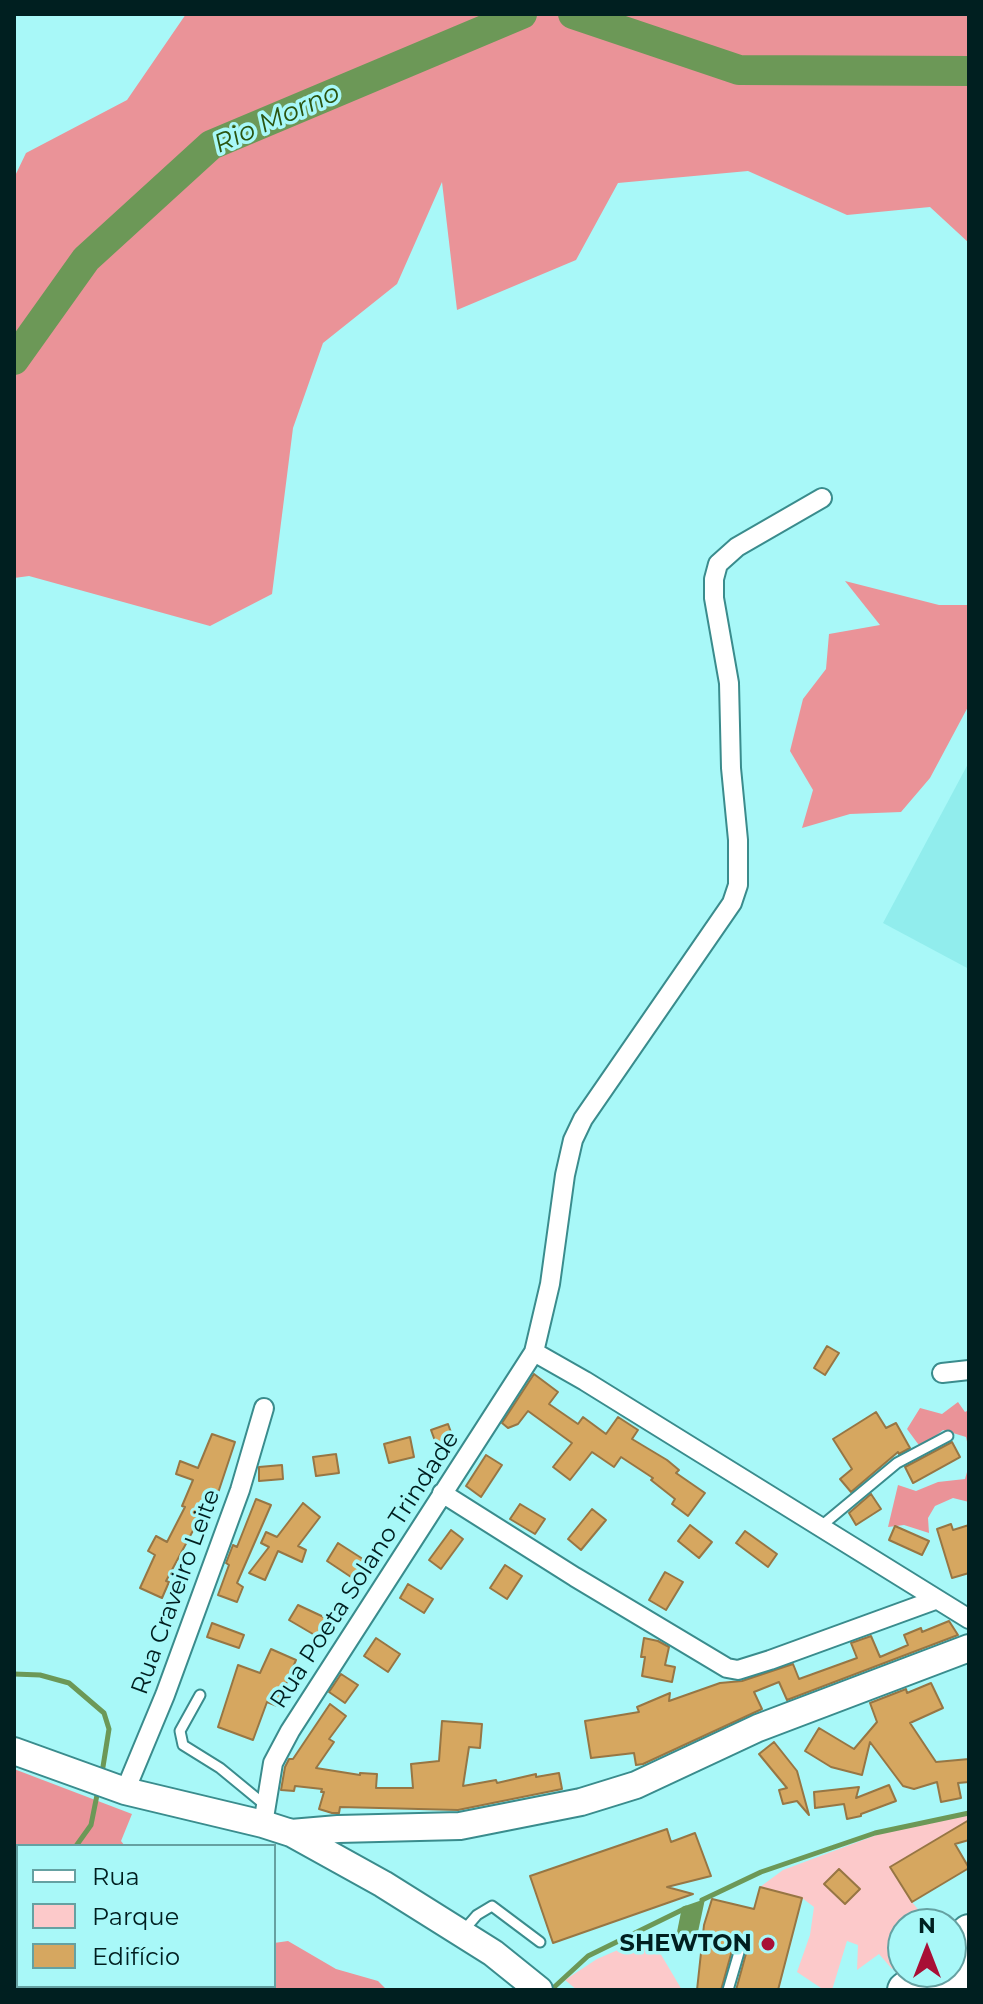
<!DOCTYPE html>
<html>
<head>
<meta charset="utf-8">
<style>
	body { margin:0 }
	#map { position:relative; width:983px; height:2004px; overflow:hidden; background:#a8f8f8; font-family:Montserrat,sans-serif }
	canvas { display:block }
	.frame { position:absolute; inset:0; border:16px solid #001f20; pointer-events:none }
	.legend { position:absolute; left:16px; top:1844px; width:260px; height:144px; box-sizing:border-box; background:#a8f8f8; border:2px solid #65a1a2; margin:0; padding:10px 14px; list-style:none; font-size:24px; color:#001f20 }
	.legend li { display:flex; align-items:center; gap:16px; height:40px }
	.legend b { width:40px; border:2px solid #65a1a2 }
	.north { position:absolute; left:887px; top:1908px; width:80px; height:80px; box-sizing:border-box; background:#a8f8f8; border:2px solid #65a1a2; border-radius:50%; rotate:0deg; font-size:22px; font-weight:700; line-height:32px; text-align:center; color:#001f20 }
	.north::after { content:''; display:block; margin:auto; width:28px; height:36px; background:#a80f36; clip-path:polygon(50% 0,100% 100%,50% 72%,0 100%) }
</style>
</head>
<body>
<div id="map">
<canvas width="983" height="2004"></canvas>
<div class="frame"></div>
<ul class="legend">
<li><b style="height:10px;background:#fff"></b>Rua</li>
<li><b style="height:22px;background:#fcc9ca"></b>Parque</li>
<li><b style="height:22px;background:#d6a760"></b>Edifício</li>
</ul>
<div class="north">N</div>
</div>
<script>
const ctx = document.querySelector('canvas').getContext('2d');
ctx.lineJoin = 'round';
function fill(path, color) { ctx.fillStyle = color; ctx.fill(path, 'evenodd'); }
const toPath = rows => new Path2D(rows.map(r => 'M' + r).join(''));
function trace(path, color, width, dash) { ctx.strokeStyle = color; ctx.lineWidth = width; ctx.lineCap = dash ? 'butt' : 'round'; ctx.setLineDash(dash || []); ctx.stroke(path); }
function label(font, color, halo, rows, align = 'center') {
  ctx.font = font + ' Montserrat,sans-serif'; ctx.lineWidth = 7; ctx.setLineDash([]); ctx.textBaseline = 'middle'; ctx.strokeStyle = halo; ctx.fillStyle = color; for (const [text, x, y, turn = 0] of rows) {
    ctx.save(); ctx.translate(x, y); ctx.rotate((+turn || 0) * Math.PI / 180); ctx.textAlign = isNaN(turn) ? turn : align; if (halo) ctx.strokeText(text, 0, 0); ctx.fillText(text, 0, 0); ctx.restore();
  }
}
fill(toPath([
	[969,762,969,969,883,923]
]), '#91eded');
fill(toPath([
	[969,1811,969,1822,959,1825,960,1831,948,1832,890,1867,912,1902,930,1924,903,1924,903,1962,892,1969,879,1954,857,1970,858,1945,847,1941,832,1990,824,1990,797,1972,810,1935,814,1907,802,1898,760,1887,783,1870,887,1831],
	[650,1936,682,1990,577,1990,565,1980,597,1959]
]), '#fcc9ca');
fill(toPath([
	[186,14,969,14,969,243,930,207,847,215,748,171,618,183,576,260,457,310,442,182,397,284,323,343,293,428,272,594,210,626,29,576,14,578,14,178,26,153,127,100],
	[845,581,939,605,969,605,969,705,930,778,901,812,850,814,802,828,813,790,790,751,803,699,826,669,829,634,880,625],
	[958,1402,965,1412,969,1410,969,1451,966,1437,943,1430,921,1448,907,1429,920,1408,942,1414],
	[969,1465,969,1502,953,1498,935,1506,928,1518,929,1533,904,1525,888,1527,898,1485,916,1491,938,1482,965,1479],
	[14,1769,132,1814,121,1841,125,1846,18,1846,18,1986,274,1986,274,1943,288,1941,336,1969,378,1981,387,1990,14,1990]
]), '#ea9398');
fill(toPath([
	[705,1899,695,1946,675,1942,682,1907]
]), '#6c9857');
trace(toPath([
	[14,1674,40,1675,69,1683,104,1713,109,1729,102,1773],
	[76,1846,91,1825,98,1790],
	[702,1900,761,1872,875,1833,969,1813],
	[14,1903,18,1901],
	[14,1960,18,1961],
	[82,1986,91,1990],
	[551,1990,588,1956,686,1908]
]), '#6c9857', 5);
trace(toPath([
	[573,14,739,70,969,71],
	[14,360,86,259,211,145,522,14]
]), '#6c9857', 30);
const building = toPath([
	[827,1346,839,1353,825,1375,814,1368,827,1346],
	[534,1374,558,1392,549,1404,578,1424,583,1417,606,1434,618,1417,638,1430,632,1439,667,1460,679,1470,676,1473,705,1493,688,1516,672,1504,675,1499,651,1480,653,1478,621,1457,614,1467,592,1452,570,1480,553,1467,572,1443,528,1411,518,1424,508,1428,502,1423,534,1374],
	[876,1412,886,1428,896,1423,910,1448,899,1454,898,1452,851,1492,840,1479,852,1469,833,1439,876,1412],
	[448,1424,456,1446,439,1452,431,1430,448,1424],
	[212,1434,235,1442,216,1499,211,1497,166,1581,169,1582,162,1598,140,1588,155,1555,148,1551,156,1536,167,1542,185,1507,182,1506,193,1480,176,1474,180,1461,198,1468,212,1434],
	[410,1437,414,1457,389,1463,384,1444,410,1437],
	[952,1442,960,1457,913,1483,905,1467,952,1442],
	[336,1454,339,1473,316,1476,313,1457,336,1454],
	[486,1455,502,1465,481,1497,466,1486,486,1455],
	[282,1465,283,1479,259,1481,259,1467,282,1465],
	[871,1494,881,1509,856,1525,849,1513,871,1494],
	[256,1499,271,1505,237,1583,243,1587,237,1602,218,1595,229,1565,226,1563,233,1545,237,1547,256,1499],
	[303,1503,320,1517,298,1546,306,1550,302,1562,278,1551,265,1580,249,1573,269,1547,261,1543,266,1532,277,1537,303,1503],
	[520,1504,545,1519,535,1534,510,1519,520,1504],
	[592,1509,606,1520,581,1550,568,1539,592,1509],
	[951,1524,953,1530,969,1525,969,1573,952,1578,937,1529,951,1524],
	[690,1525,712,1542,699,1558,678,1541,690,1525],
	[895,1526,929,1541,922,1555,889,1540,895,1526],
	[451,1530,463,1539,441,1569,429,1560,451,1530],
	[745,1531,777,1554,768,1567,736,1543,745,1531],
	[338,1543,366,1561,354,1579,327,1561,338,1543],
	[505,1565,522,1576,507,1599,490,1588,505,1565],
	[665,1572,683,1582,666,1610,649,1600,665,1572],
	[408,1584,433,1599,424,1613,400,1598,408,1584],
	[298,1605,328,1619,318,1637,289,1620,298,1605],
	[949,1621,958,1635,787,1700,779,1682,754,1692,762,1709,643,1764,636,1765,634,1753,591,1758,585,1721,639,1712,637,1707,670,1693,669,1701,720,1683,742,1681,793,1664,799,1679,857,1658,851,1643,871,1636,880,1657,908,1645,904,1635,921,1628,922,1632,949,1621],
	[212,1623,244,1635,239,1648,207,1637,212,1623],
	[376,1638,400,1654,388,1672,364,1656,376,1638],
	[644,1638,658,1641,669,1647,665,1665,675,1667,672,1682,642,1676,645,1657,641,1657,644,1638],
	[271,1649,296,1660,277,1706,267,1702,253,1740,218,1727,238,1665,260,1673,271,1649],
	[341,1674,358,1685,345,1703,329,1692,341,1674],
	[931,1683,943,1708,910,1723,936,1762,969,1759,969,1782,958,1783,961,1798,941,1802,937,1782,914,1789,903,1786,870,1742,862,1775,831,1767,805,1751,819,1728,854,1749,877,1722,870,1703,906,1689,907,1693,931,1683],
	[330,1704,346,1716,329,1739,334,1742,316,1768,360,1775,360,1773,377,1774,376,1788,413,1788,411,1764,439,1761,442,1721,482,1724,480,1748,469,1747,463,1786,496,1780,497,1783,536,1774,536,1777,559,1773,562,1789,458,1810,340,1807,339,1813,332,1813,319,1809,324,1792,321,1792,322,1789,295,1786,294,1791,281,1790,285,1767,289,1759,293,1759,330,1704],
	[774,1742,797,1771,809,1815,797,1801,783,1804,779,1790,787,1788,759,1754,774,1742],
	[889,1785,896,1801,861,1814,861,1816,847,1819,844,1804,815,1808,814,1792,859,1787,856,1798,889,1785],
	[969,1820,969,1840,955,1844,969,1868,912,1902,890,1867,969,1820],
	[667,1829,671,1842,695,1833,711,1876,667,1887,693,1894,553,1943,530,1876,667,1829],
	[839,1869,860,1889,845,1904,824,1884,839,1869],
	[760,1887,802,1898,778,1990,736,1990,747,1950,745,1943,739,1942,733,1947,721,1990,697,1990,704,1925,712,1899,754,1909,760,1887]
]);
fill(building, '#d6a760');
trace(building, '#977644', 2);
const lane = toPath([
	[820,1527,897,1463,948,1436],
	[200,1695,180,1731,183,1745,220,1768,265,1805],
	[464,1930,477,1915,492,1906,540,1942],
	[728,1990,740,1949]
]);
const street = toPath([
	[534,1352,585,1381,969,1619],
	[942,1373,969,1370],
	[442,1493,575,1577,727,1668,738,1670,770,1660,935,1600],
	[125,1791,165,1695,240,1490,264,1408],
	[263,1824,273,1763,290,1731,534,1352,550,1284,565,1175,573,1140,583,1119,732,903,738,885,738,840,731,768,729,683,714,598,714,579,718,564,737,547,822,498]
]);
const secondary = toPath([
	[14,1751,125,1791,263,1824,291,1833,383,1884,493,1953,539,1990],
	[291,1833,338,1829,460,1826,581,1802,636,1785,758,1728,969,1648]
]);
const highway = toPath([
	[951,1951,969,1932],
	[905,1990,928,1972],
	[947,1990,969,1964]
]);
trace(lane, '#3a8c8d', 13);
trace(street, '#3a8c8d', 22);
trace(secondary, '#3a8c8d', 30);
trace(highway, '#3a8c8d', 38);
trace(lane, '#fff', 9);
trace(street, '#fff', 18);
trace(secondary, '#fff', 26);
trace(highway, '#fff', 34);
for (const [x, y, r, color] of [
	[768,1944,8,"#a80f36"]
]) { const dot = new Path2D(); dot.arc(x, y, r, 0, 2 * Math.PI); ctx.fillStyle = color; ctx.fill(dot); trace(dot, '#a8f8f8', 3); }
label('24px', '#001f20', '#a8f8f8', [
	["Rua Poeta Solano Trindade",365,1570,-57],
	["Rua Craveiro Leite",176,1592,-70]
]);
label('bold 24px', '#001f20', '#a8f8f8', [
	["SHEWTON",752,1944]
], 'right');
label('italic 26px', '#2a5410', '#a8f8f8', [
	["Rio Morno",277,119,-24]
]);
</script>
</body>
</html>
